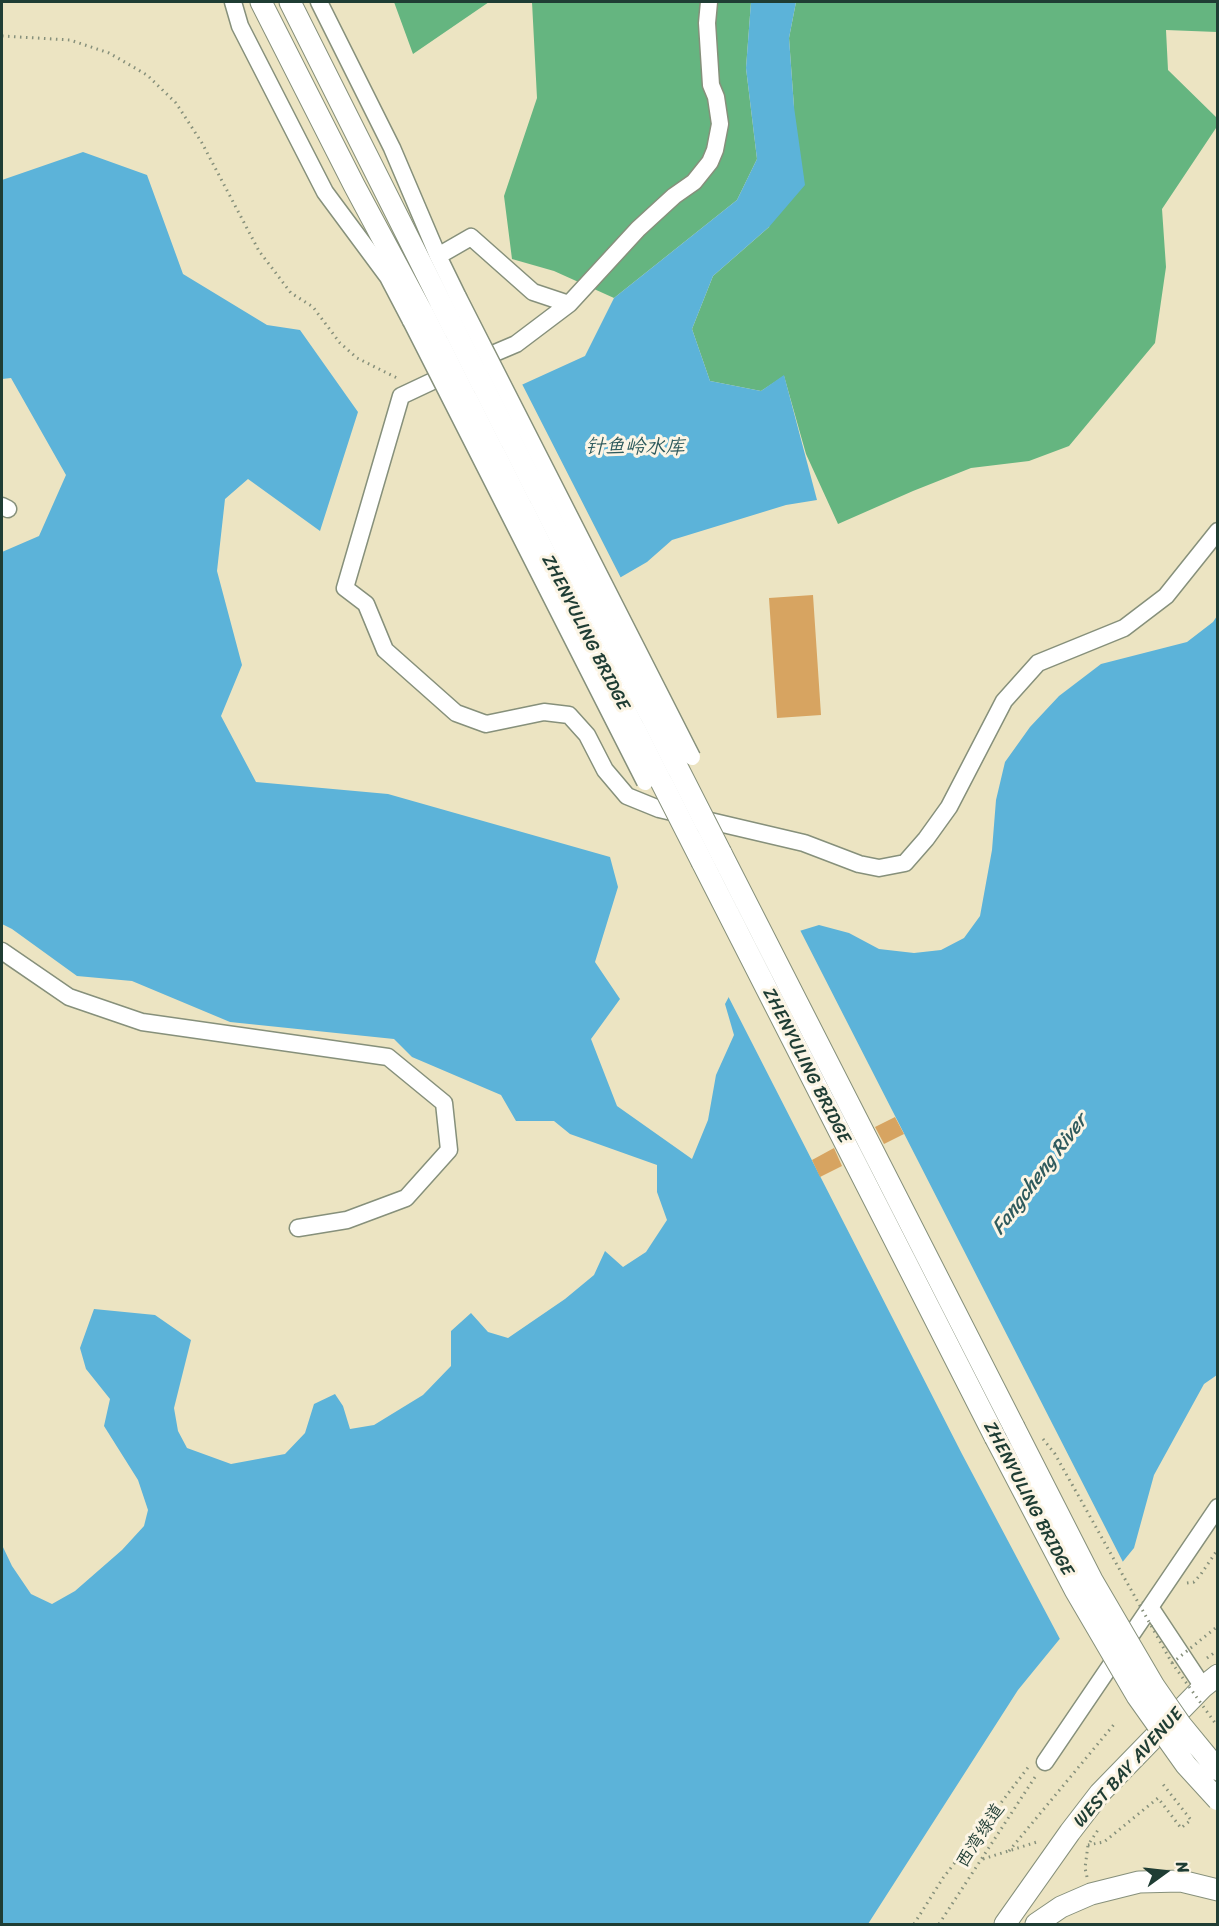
<!DOCTYPE html>
<html>
<head>
<meta charset="utf-8">
<style>
	body { margin:0 }
	#map { position:relative; width:1219px; height:1926px; overflow:hidden; background:#ece4c2; font-family:Sriracha,sans-serif }
	canvas { display:block }
	.frame { position:absolute; inset:0; border:3px solid #1f3d34; pointer-events:none }
	.north { position:absolute; left:1135px; top:1842px; width:60px; height:60px; -webkit-text-stroke:4px #fcf5e5; paint-order:stroke; rotate:75deg; font-size:16px; font-weight:700; line-height:24px; text-align:center; color:#1f3d34 }
	.north::after { content:''; display:block; margin:auto; width:21px; height:27px; background:#1f3d34; clip-path:polygon(50% 0,100% 100%,50% 72%,0 100%) }
</style>
</head>
<body>
<div id="map">
<canvas width="1219" height="1926"></canvas>
<div class="frame"></div>
<div class="north">N</div>
</div>
<script>
const ctx = document.querySelector('canvas').getContext('2d');
ctx.lineJoin = 'round';
function fill(path, color) { ctx.fillStyle = color; ctx.fill(path, 'evenodd'); }
const toPath = rows => new Path2D(rows.map(r => 'M' + r).join(''));
function trace(path, color, width, dash) { ctx.strokeStyle = color; ctx.lineWidth = width; ctx.lineCap = dash ? 'butt' : 'round'; ctx.setLineDash(dash || []); ctx.stroke(path); }
function label(font, color, halo, rows, align = 'center') {
  ctx.font = font + ' Sriracha,"LXGW WenKai TC",sans-serif'; ctx.lineWidth = 6; ctx.setLineDash([]); ctx.textBaseline = 'middle'; ctx.strokeStyle = halo; ctx.fillStyle = color; for (const [text, x, y, turn = 0] of rows) {
    ctx.save(); ctx.translate(x, y); ctx.rotate((+turn || 0) * Math.PI / 180); ctx.textAlign = isNaN(turn) ? turn : align; if (halo) ctx.strokeText(text, 0, 0); ctx.fillText(text, 0, 0); ctx.restore();
  }
}
fill(toPath([
	[394,2,489,2,413,54],
	[532,2,751,2,746,68,757,159,737,200,614,298,554,271,512,259,504,196,537,98],
	[796,2,1217,2,1217,32,1166,30,1168,70,1217,118,1218,125,1162,209,1166,267,1155,343,1069,446,1029,461,971,468,913,491,838,524,806,454,784,376,761,391,710,381,692,329,713,276,769,227,794,107,789,38]
]), '#65b580');
fill(toPath([
	[751,2,796,2,789,38,794,107,805,185,769,227,713,276,692,329,710,381,761,391,784,375,817,500,786,505,672,540,647,562,597,591,495,397,585,356,614,298,737,200,757,159,746,68],
	[83,152,147,175,183,274,267,325,300,330,358,412,320,531,248,479,225,499,217,571,242,665,221,716,256,782,388,794,610,857,618,887,595,962,620,999,591,1039,617,1106,692,1159,708,1120,716,1075,734,1035,725,1004,757,944,819,925,849,933,879,949,914,953,941,950,964,938,980,916,992,850,996,800,1005,762,1030,727,1059,696,1101,664,1187,642,1213,622,1217,616,1217,1375,1204,1384,1154,1475,1134,1548,1018,1690,868,1924,2,1924,2,1545,12,1566,31,1594,52,1604,75,1591,122,1550,144,1526,148,1510,138,1480,104,1426,110,1399,86,1369,80,1348,94,1309,155,1315,191,1340,174,1408,178,1431,187,1448,231,1464,285,1454,305,1433,314,1404,335,1394,343,1406,350,1429,374,1425,423,1395,451,1366,451,1331,471,1313,488,1332,508,1338,565,1299,594,1275,605,1251,623,1267,646,1252,667,1220,657,1192,657,1165,570,1134,554,1121,516,1121,501,1095,412,1057,394,1039,230,1022,132,981,77,976,12,929,2,924,2,552,39,536,66,475,11,378,2,379,2,180]
]), '#5cb3d9');
fill(toPath([
	[521,382,622,580,598,594,494,395],
	[799,928,1124,1564,1061,1641,962,1454,727,994,755,942]
]), '#ece4c2');
fill(toPath([
	[813,595,821,715,777,718,769,598],
	[895,1117,904,1134,884,1144,875,1127],
	[834,1148,842,1166,820,1177,812,1160]
]), '#d7a461');
const minor = toPath([
	[233,2,240,26,325,192,388,277,411,321],
	[319,2,392,148,438,256,458,297],
	[438,256,471,237,533,292,569,304],
	[476,361,516,344,569,304,638,229,674,196,694,182,710,162,715,150,720,124,716,97,711,85,707,23,709,2],
	[452,372,401,396,345,588,366,604,385,650,456,713,486,724,544,712,569,715,587,735,605,770,627,796,659,809,804,843,859,864,879,868,905,863,926,839,949,807,1004,701,1038,663,1124,628,1166,596,1218,531],
	[2,506,8,509],
	[2,951,69,997,142,1022,388,1057,444,1103,449,1150,406,1198,347,1220,298,1228],
	[1150,1607,1203,1687],
	[1045,1762,1218,1507]
]);
const major = toPath([
	[261,2,354,185,423,314],
	[290,2,442,305],
	[721,853,1014,1427],
	[702,862,995,1437],
	[1005,1924,1070,1832,1100,1793,1203,1687,1218,1675],
	[1036,1924,1061,1907,1091,1894,1139,1882,1181,1881,1218,1890]
]);
trace(minor, '#86907b', 19);
trace(major, '#86907b', 23);
trace(toPath([
	[2,36,70,40,109,53,147,75,176,103,202,143,259,251,291,293,313,307,340,343,357,358,399,379],
	[1187,1583,1194,1582,1201,1574,1218,1549],
	[1207,1658,1218,1650],
	[1088,1845,1104,1842,1158,1798,1181,1828,1191,1820,1162,1783],
	[1009,1851,1116,1722],
	[983,1859,1040,1841],
	[1087,1877,1085,1868,1088,1845,1098,1830],
	[914,1924,943,1878,1030,1765],
	[939,1924,1037,1774]
]), '#86907b', 3, [1.5, 4.5]);
trace(minor, '#fff', 16);
trace(major, '#fff', 21);
const minorBridge = toPath([
	[458,297,692,757],
	[411,321,645,782]
]);
const majorBridge = toPath([
	[442,305,721,853],
	[423,314,702,862],
	[1014,1427,1092,1580,1154,1686,1181,1725,1218,1770],
	[995,1437,1075,1590,1137,1696,1186,1765,1218,1800]
]);
trace(minorBridge, '#86907b', 19, []);
trace(majorBridge, '#86907b', 23, []);
trace(toPath([
	[1043,1439,1055,1454,1172,1663,1218,1727],
	[1172,1663,1218,1626]
]), '#86907b', 3, [1.5, 4.5]);
trace(minorBridge, '#fff', 16);
trace(majorBridge, '#fff', 21);
label('18px', '#1f3d34', '#fcf5e5', [
	["ZHENYULING BRIDGE",585,633,63],
	["ZHENYULING BRIDGE",806,1066,63],
	["ZHENYULING BRIDGE",1028,1499,62],
	["WEST BAY AVENUE",1129,1768,-48],
	["西湾绿道",981,1836,-57]
]);
label('italic 20px', '#2e5a5d', '#fcf5e5', [
	["针鱼岭水库",635,448],
	["Fangcheng River",1040,1175,-53]
]);
</script>
</body>
</html>
